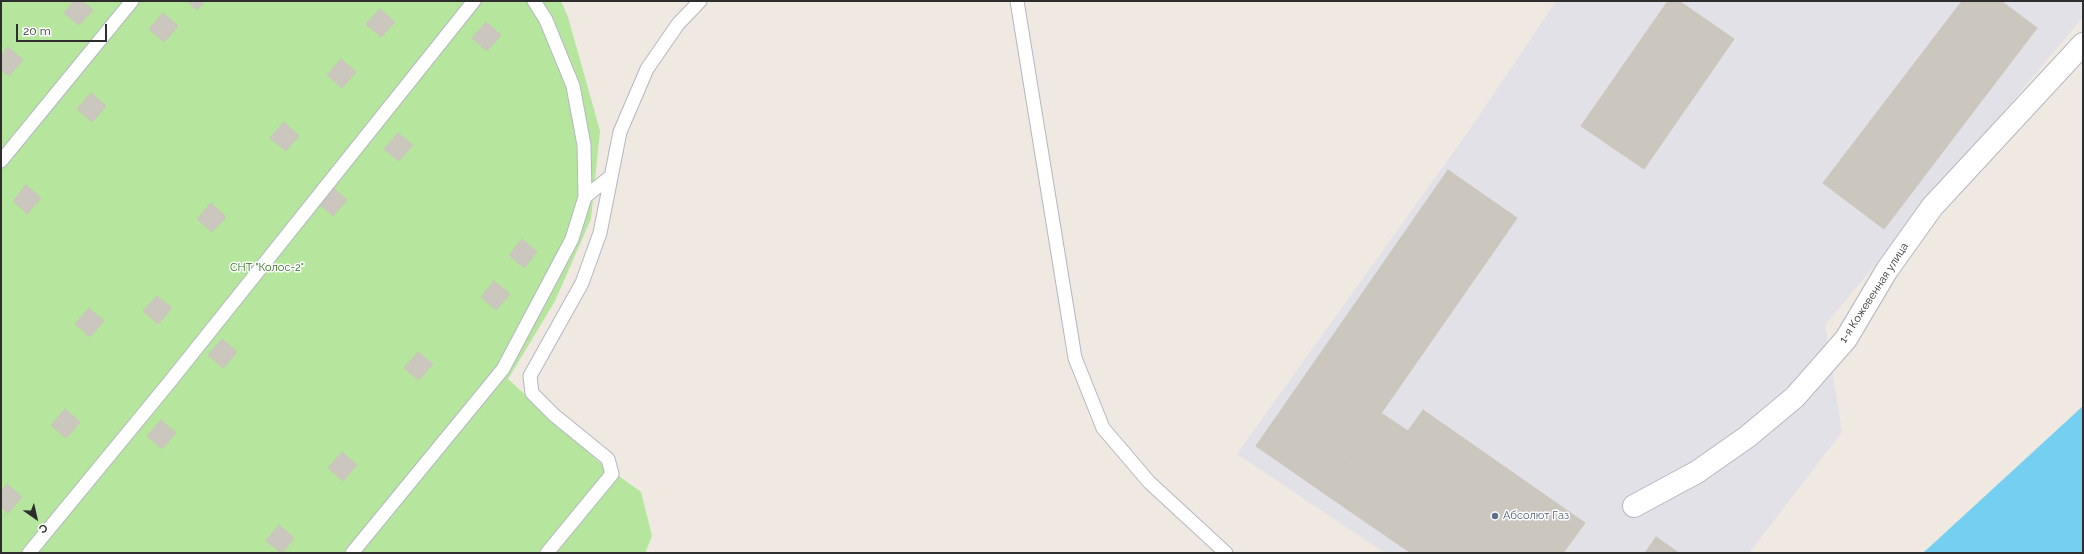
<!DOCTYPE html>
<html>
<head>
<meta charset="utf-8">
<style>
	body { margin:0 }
	#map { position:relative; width:2084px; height:554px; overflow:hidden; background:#efe9e1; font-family:Raleway,sans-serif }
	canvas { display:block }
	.frame { position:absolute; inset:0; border:2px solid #2e2e2e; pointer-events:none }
	.north { position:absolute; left:16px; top:498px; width:40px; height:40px; -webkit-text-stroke:3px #fff; paint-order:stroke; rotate:146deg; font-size:11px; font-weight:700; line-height:16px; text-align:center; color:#2e2e2e }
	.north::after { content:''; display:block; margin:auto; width:14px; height:18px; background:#2e2e2e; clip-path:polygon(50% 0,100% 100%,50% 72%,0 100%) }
	.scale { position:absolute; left:16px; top:24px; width:91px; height:18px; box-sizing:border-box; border:2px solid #2e2e2e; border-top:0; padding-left:5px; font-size:12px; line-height:14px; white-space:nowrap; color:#2e2e2e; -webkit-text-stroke:3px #fff; paint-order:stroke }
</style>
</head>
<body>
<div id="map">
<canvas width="2084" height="554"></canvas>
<div class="frame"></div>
<div class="north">С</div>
<div class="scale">20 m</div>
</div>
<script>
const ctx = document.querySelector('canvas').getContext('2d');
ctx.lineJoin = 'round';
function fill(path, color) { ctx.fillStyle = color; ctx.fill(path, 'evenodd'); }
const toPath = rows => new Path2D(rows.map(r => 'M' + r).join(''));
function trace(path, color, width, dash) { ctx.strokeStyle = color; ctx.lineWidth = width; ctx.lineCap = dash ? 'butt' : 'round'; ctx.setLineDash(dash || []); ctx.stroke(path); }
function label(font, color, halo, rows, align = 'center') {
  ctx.font = font + ' Raleway,sans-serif'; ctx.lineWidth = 3; ctx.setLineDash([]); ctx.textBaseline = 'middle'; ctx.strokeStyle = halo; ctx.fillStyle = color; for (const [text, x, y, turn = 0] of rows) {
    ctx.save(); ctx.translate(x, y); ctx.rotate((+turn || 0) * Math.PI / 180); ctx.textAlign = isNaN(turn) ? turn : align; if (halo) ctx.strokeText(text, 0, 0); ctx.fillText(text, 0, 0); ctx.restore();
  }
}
fill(toPath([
	[1556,1,2083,1,2083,17,1825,325,1842,432,1749,553,1385,553,1237,454,1470,129]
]), '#e3e1e8');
fill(toPath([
	[1,1,561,1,568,17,600,131,591,219,555,301,508,379,598,461,641,492,652,536,645,553,1,553]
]), '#b6e59e');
fill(toPath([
	[2083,406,2083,553,1923,553]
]), '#75cff0');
const building = toPath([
	[74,1,82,1,93,10,79,25,64,13,74,1],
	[187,1,205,1,197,10,187,1],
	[1668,1,1679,1,1734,39,1644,169,1581,126,1668,1],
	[1962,1,2001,1,2037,28,1884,229,1823,183,1962,1],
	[380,9,395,22,381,37,366,24,380,9],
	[163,13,178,26,164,42,149,29,163,13],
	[486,22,501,35,487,51,472,38,486,22],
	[8,47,23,60,9,76,1,69,1,56,8,47],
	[341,59,356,72,342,88,327,75,341,59],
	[91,93,106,106,92,122,77,109,91,93],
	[284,122,299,136,286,151,270,138,284,122],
	[398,133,413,145,399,161,384,149,398,133],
	[1448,170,1517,218,1325,494,1256,446,1448,170],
	[26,185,41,198,27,214,13,201,26,185],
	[332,187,347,200,333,216,318,203,332,187],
	[211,203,226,217,212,232,197,219,211,203],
	[522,239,537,252,524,268,509,255,522,239],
	[494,281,510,294,496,310,481,297,494,281],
	[157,296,172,308,158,324,143,311,157,296],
	[89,308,104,321,90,337,75,324,89,308],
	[222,339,237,352,223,368,208,355,222,339],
	[418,352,433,364,419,380,404,368,418,352],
	[65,409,80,422,66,438,51,425,65,409],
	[1423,410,1585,523,1563,553,1411,553,1325,494,1381,413,1408,431,1423,410],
	[161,420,176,433,162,449,147,436,161,420],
	[342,452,357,465,343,481,328,468,342,452],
	[7,484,22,497,8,513,1,507,1,491,7,484],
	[279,525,294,538,282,553,266,541,279,525],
	[1656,537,1679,553,1645,553,1656,537]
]);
fill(building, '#cbc7bf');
trace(building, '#cbc5ba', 1);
const service = toPath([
	[1017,1,1075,358,1103,428,1149,482,1226,553],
	[1,161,132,1],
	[585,197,610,177],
	[29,553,168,384,474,1],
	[352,553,503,369,572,239,585,197,584,145,573,86,546,20,534,1],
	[547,553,612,474,608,459,554,415,532,393,530,376,582,283,600,233,620,132,647,69,678,24,700,1]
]);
const minor = toPath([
	[1634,506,1697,472,1747,437,1795,397,1846,339,1887,270,1932,207,2083,44]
]);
trace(service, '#b4b7c1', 15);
trace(minor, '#b4b7c1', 24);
trace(service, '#fff', 13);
trace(minor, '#fff', 22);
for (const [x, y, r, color] of [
	[1495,516,4,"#5c6f8a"]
]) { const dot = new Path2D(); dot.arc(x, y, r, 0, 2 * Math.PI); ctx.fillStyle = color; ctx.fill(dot); trace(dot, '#fff', 1.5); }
label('11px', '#2c6e1b', '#fff', [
	["СНТ \"Колос-2\"",267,268]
]);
label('11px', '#2e2e2e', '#fff', [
	["1-я Кожевенная улица",1874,293,-57]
]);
label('11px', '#4e5e75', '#fff', [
	["Абсолют Газ",1503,516]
], 'left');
</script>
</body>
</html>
